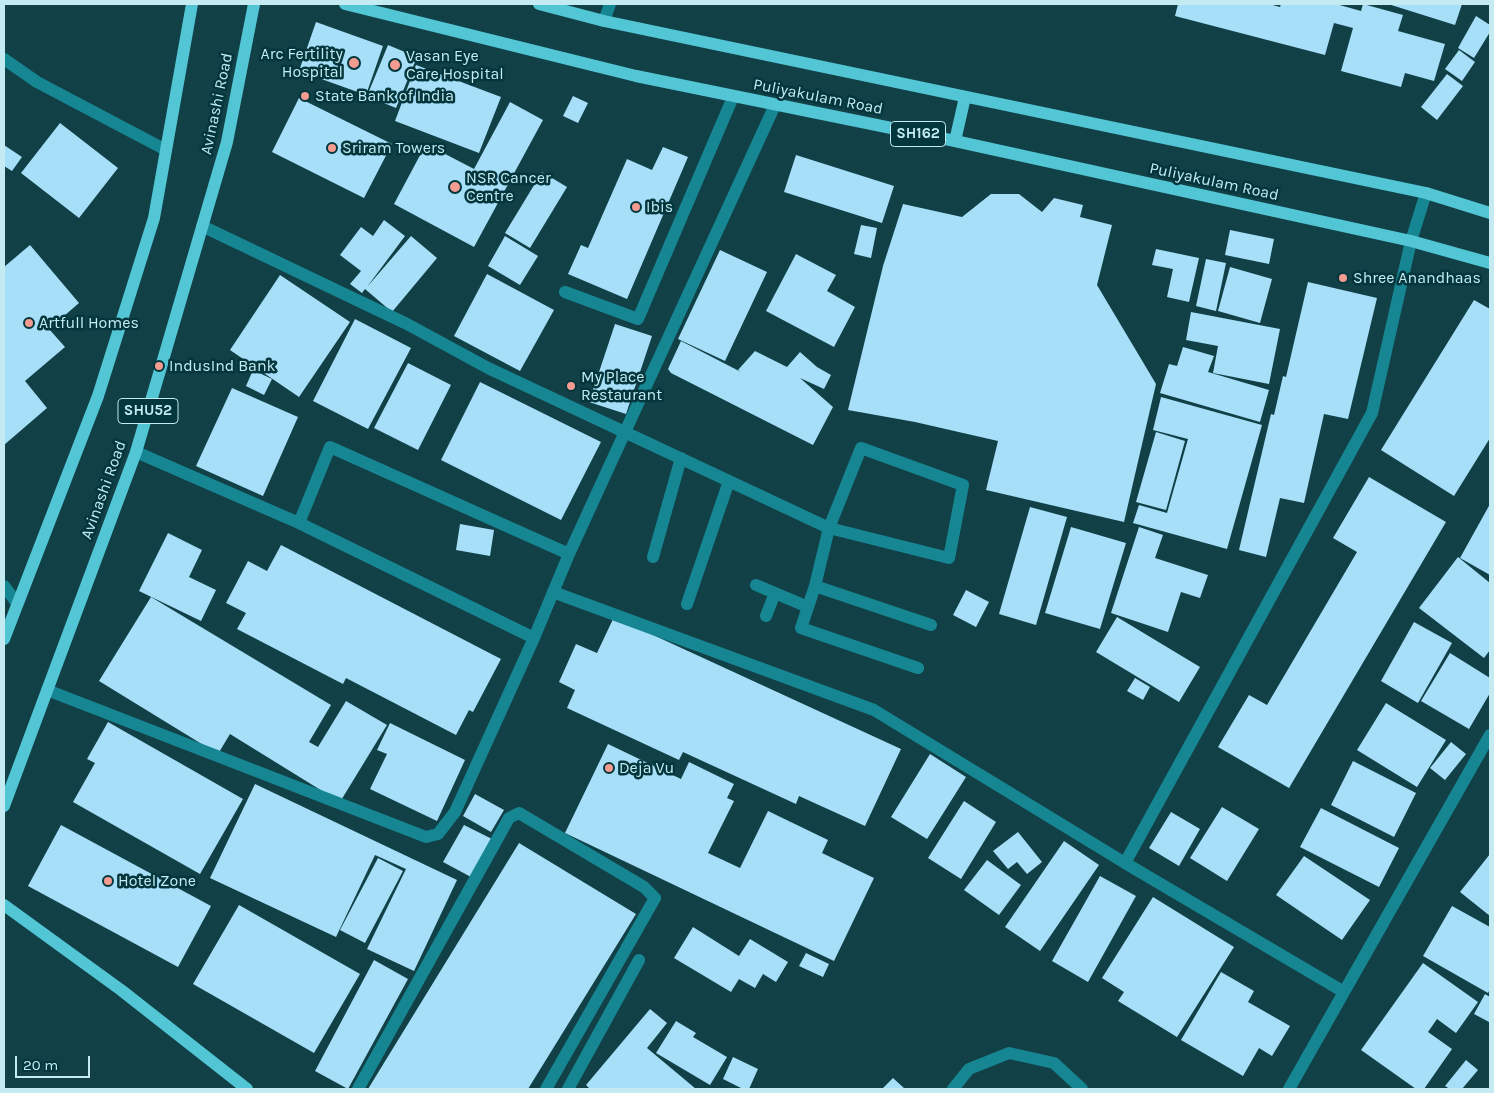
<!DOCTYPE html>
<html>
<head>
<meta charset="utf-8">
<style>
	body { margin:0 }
	#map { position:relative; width:1494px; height:1093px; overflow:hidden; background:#114147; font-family:Karla,sans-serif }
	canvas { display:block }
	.frame { position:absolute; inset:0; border:5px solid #c3ebf1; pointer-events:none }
	.scale { position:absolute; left:15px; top:1056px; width:75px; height:22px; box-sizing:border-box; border:2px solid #c3ebf1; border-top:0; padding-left:6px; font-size:15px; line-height:18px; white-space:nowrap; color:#c3ebf1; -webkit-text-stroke:4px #03363d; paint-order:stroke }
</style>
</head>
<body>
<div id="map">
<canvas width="1494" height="1093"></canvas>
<div class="frame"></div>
<div class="scale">20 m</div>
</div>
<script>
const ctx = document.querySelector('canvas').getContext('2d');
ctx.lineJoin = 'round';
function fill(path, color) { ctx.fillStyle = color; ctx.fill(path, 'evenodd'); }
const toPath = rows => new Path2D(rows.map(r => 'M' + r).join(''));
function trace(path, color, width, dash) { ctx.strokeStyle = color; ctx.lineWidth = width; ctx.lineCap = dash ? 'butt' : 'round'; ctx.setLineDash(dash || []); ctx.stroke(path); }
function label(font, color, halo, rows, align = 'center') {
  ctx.font = font + ' Karla,sans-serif'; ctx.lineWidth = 5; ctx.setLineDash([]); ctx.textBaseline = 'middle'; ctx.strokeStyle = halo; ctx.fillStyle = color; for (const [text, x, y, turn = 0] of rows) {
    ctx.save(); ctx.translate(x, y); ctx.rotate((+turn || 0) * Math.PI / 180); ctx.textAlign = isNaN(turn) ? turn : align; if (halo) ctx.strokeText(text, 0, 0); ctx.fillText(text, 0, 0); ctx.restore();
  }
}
fill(toPath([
	[1178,4,1269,4,1280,7,1281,4,1336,4,1361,11,1363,4,1403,15,1398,31,1445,44,1434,81,1405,73,1401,87,1341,71,1353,28,1334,23,1325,55,1175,16],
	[1388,4,1462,4,1455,25],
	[1476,16,1490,25,1490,32,1474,58,1458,48],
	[316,22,383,46,366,95,299,71],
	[388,45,417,57,396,108,367,96],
	[1459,50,1475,62,1462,81,1445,69],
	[416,65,501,97,479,153,395,121],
	[1447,74,1463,86,1437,120,1421,107],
	[573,96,588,103,578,123,563,116],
	[299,98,392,144,364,198,272,152],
	[510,102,543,120,474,247,394,204,426,144,474,169],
	[60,123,118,168,79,218,21,173],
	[4,145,22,157,12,171,4,166],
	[663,147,688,157,627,299,568,274,581,245,588,248,627,159,652,170],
	[796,155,894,186,882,223,784,192],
	[542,172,567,187,530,248,505,233],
	[991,194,1019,194,1042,212,1054,198,1083,205,1080,217,1112,225,1097,285,1156,384,1124,522,986,490,998,441,915,422,848,410,883,266,903,204,962,217],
	[384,220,405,236,367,287,411,236,437,258,392,312,365,289,362,293,350,284,361,271,340,255,361,227,373,236],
	[861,225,877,228,871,258,854,254],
	[1230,230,1274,239,1269,264,1225,255],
	[505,236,538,256,520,285,488,266],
	[30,245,79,303,49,329,65,347,25,381,47,408,4,445,4,267],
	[1156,249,1199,258,1189,302,1167,297,1173,269,1152,265],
	[720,250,767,272,725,361,678,339],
	[796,254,836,275,827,291,855,307,834,347,766,311],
	[1206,259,1226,263,1216,311,1196,306],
	[1230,267,1272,279,1260,323,1218,311],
	[487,274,554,310,520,371,454,336],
	[280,275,350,322,299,397,230,350],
	[1308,282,1377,298,1348,419,1324,414,1304,503,1280,498,1266,557,1239,550,1271,414,1274,415,1283,376,1286,377],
	[1474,300,1490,309,1490,438,1454,496,1381,450],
	[1191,312,1280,329,1269,384,1213,373,1218,346,1186,340],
	[355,319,411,348,368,429,313,401],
	[615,324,652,336,626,414,589,402],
	[681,341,741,372,738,370,755,351,787,367,800,352,817,367,831,375,824,389,800,378,833,407,813,445,671,373,668,369],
	[1183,347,1214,356,1208,372,1269,390,1260,422,1160,393,1169,364,1177,366],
	[408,363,451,385,418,450,374,428],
	[253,370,272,379,264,395,246,386],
	[480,382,601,442,561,520,441,460],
	[232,388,298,417,263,496,196,466],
	[1161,397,1262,425,1227,549,1133,523,1139,505,1167,513,1188,439,1153,430],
	[1156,432,1185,441,1166,510,1136,502],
	[1369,477,1446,522,1289,788,1218,747,1249,695,1267,705,1357,552,1333,538],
	[1490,504,1490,575,1460,558],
	[1030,507,1067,517,1036,625,999,614],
	[460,524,494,530,490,556,456,550],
	[1071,527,1126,543,1100,629,1045,613],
	[1139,527,1163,535,1155,558,1208,575,1200,598,1181,592,1168,632,1111,613],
	[168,533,202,550,189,577,216,590,201,621,139,591],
	[281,545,501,659,473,712,469,710,456,735,346,678,343,684,237,629,246,613,226,603,248,561,267,571],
	[1458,557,1490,583,1490,650,1484,658,1419,608],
	[966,590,989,602,976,627,953,615],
	[151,597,331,705,309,742,318,747,346,701,387,725,340,802,230,734,218,754,99,681],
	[614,617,901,749,865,826,799,796,796,804,683,752,679,760,567,708,575,690,559,682,576,644,597,653],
	[1117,617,1200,667,1179,702,1096,652],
	[1414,622,1452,643,1418,703,1381,681],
	[1450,653,1490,678,1490,693,1469,729,1421,701],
	[1135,678,1150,687,1143,700,1127,691],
	[1386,703,1446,740,1417,787,1357,750],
	[108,722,243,799,200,874,73,802,95,763,87,759],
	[390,723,465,760,437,821,370,789,387,754,377,750],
	[1451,742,1466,754,1445,780,1430,768],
	[608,744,681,779,689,762,734,784,727,798,734,801,708,853,740,868,768,811,828,840,822,853,874,878,834,961,565,833],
	[930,754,966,777,927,839,891,817],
	[1353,761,1416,793,1394,837,1331,805],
	[255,784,457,880,414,971,367,949,406,869,375,855,336,937,210,878],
	[475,794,504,810,491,832,463,816],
	[964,801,996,822,961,879,928,858],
	[1222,807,1259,829,1227,881,1190,858],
	[1321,808,1399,848,1379,887,1300,847],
	[1171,812,1200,829,1179,866,1149,848],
	[61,825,211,906,178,967,28,886],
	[464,825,492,839,471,877,443,862],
	[1018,832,1042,862,1027,874,1017,862,1008,869,993,851],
	[1064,841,1099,865,1040,951,1005,927],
	[519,843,636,914,528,1089,368,1089],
	[1490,854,1490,916,1460,892],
	[1304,856,1370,900,1342,940,1276,895],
	[378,858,403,871,365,943,340,930],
	[987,860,1021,885,999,915,964,890],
	[1100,876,1136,896,1088,982,1052,961],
	[1153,897,1234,947,1177,1037,1118,1001,1124,992,1102,978],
	[239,905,360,974,314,1053,193,984],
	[1452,906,1490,927,1490,989,1488,993,1423,956],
	[693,927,739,956,750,939,788,962,776,982,763,974,755,988,739,979,731,992,674,958],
	[806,953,829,964,823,977,799,966],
	[374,960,408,979,348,1089,315,1071],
	[1423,963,1478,1002,1456,1033,1437,1019,1428,1032,1452,1049,1424,1089,1416,1089,1361,1050],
	[1221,972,1254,991,1248,1002,1290,1026,1272,1056,1259,1048,1243,1076,1181,1040],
	[1485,994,1490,997,1489,1022,1474,1014],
	[650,1009,667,1023,647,1048,696,1089,590,1089,586,1085],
	[676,1021,696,1033,693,1037,727,1057,710,1085,656,1053],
	[733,1057,758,1069,749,1089,743,1089,723,1079],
	[1466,1060,1478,1070,1462,1089,1450,1089,1445,1086],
	[893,1078,905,1089,882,1089]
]), '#a7dff9');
trace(toPath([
	[604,21,610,4],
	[4,59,37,82,166,150],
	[1426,193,1411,241,1372,413,1125,863,1344,992,1490,735],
	[202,226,407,324,488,368,829,528,861,448,963,485,949,558,829,528,815,586,931,625],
	[565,292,638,319,733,97],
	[136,452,299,523],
	[653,557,681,458],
	[756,585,808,607],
	[4,586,17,603],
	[815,586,801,628,918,668],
	[553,592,874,710,1125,863],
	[687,604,729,481],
	[766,616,775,593],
	[534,638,299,523,330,447,569,554],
	[47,690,426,837,438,834,455,812,534,638,569,554,775,105],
	[358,1089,509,818,519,813,644,887,655,898,546,1089],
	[568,1089,639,960],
	[953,1089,969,1069,1009,1053,1054,1063,1082,1089],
	[1289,1089,1344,992]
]), '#178693', 12);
trace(toPath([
	[345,4,636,76,955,141,1411,241,1490,263],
	[539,4,604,21,1426,193,1490,213],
	[955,141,965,97],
	[4,639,98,396,154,218,192,4],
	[4,806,136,452,227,142,254,4],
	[4,905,121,990,247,1089]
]), '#53c6d6', 12);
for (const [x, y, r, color] of [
	[354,63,6,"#f59c91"],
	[395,65,6,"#f59c91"],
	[305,96,5,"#f59c91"],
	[332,148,5,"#f59c91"],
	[455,187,6,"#f59c91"],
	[636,207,5,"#f59c91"],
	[1343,278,5,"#f59c91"],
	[29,323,5,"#f59c91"],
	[159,366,5,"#f59c91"],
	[571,386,5,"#f59c91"],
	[609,768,5,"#f59c91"],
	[108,881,5,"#f59c91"]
]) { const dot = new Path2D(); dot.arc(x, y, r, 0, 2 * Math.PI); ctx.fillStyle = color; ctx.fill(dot); trace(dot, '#03363d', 2); }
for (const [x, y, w] of [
	[918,134,55],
	[148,411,60]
]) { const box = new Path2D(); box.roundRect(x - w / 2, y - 12.5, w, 25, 4); ctx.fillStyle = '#03363d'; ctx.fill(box); trace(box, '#c3ebf1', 1); }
label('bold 15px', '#c3ebf1', null, [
	["SH162",918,134],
	["SHU52",148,411]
]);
label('16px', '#c3ebf1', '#03363d', [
	["Arc Fertility",343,54,"right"],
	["Hospital",343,72,"right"],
	["Vasan Eye",406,56],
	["Care Hospital",406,74],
	["State Bank of India",315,96],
	["Sriram Towers",342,148],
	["NSR Cancer",466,178],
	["Centre",466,196],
	["Ibis",646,207],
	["Shree Anandhaas",1353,278],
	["Artfull Homes",39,323],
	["IndusInd Bank",169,366],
	["My Place",581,377],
	["Restaurant",581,395],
	["Deja Vu",619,768],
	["Hotel Zone",118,881]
], 'left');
label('16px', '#c3ebf1', '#03363d', [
	["Puliyakulam Road",818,97,11],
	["Avinashi Road",217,104,-78],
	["Puliyakulam Road",1214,182,12],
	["Avinashi Road",104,490,-70]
]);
</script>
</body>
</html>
